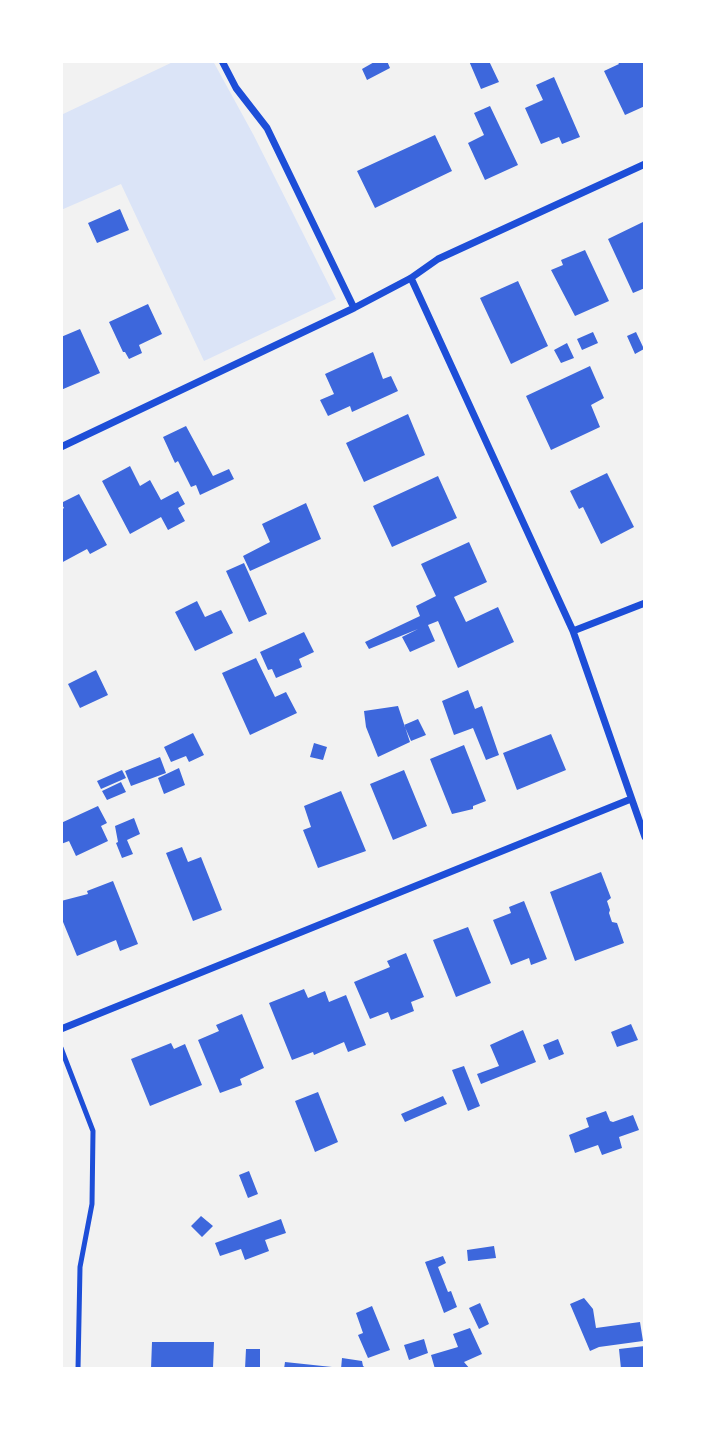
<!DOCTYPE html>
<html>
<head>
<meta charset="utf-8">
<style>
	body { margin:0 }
	#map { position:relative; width:706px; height:1430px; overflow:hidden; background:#f2f2f2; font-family:Georgia,serif }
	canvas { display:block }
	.frame { position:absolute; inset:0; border:63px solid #fff; pointer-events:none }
</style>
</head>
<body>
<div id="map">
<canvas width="706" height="1430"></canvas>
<div class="frame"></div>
</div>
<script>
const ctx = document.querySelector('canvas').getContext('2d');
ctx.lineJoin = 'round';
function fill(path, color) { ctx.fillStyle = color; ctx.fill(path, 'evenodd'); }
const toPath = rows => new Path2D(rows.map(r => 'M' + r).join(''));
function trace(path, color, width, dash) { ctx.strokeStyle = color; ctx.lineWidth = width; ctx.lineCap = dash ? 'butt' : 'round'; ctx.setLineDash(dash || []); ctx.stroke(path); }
fill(toPath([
	[175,61,213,61,253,134,336,299,204,361,121,184,61,210,61,115]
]), '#dbe4f7');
fill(toPath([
	[376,61,387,61,390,68,367,80,362,69],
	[469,61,489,61,499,82,481,89],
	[617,61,645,61,645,106,625,115,604,71,619,64],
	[554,77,580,137,562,144,559,137,541,144,525,108,543,100,536,85],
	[490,106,518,165,485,180,468,143,484,135,474,113],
	[435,135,452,171,375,208,357,171],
	[120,209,129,230,97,243,88,223],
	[643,222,645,288,633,293,608,239],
	[585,250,609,301,575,316,551,270,563,265,561,260],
	[518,281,548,346,511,364,480,298],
	[148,304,162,334,139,345,142,353,129,359,125,352,123,352,109,322],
	[80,329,100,373,61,390,61,337],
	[593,332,598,343,582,350,577,339],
	[636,332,644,349,635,354,627,336],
	[567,343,574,358,561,363,554,350],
	[373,352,383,379,391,376,398,391,352,412,350,406,328,416,320,400,334,394,325,374],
	[590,366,604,398,591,405,600,427,551,450,526,396],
	[408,414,425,455,364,482,346,443],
	[186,426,213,476,229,469,234,479,200,495,196,485,191,487,178,461,175,463,163,437],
	[130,466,140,486,150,480,161,500,178,491,185,504,178,508,185,521,168,530,161,517,130,534,102,481],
	[607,473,634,527,601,544,583,507,579,509,570,491],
	[438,476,457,518,392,547,373,506],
	[79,494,107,545,90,554,87,549,61,563,61,510,64,508,61,503],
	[306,503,321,539,250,571,243,556,270,542,262,524],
	[469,542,487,582,454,597,466,622,498,607,514,642,458,668,438,621,428,625,435,641,410,652,402,637,418,629,369,649,365,642,420,616,416,606,436,596,421,564],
	[244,563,267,614,249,622,226,571],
	[197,601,205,617,221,610,233,633,195,651,175,612],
	[304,632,314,652,299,659,302,667,276,678,272,669,268,670,260,652],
	[256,658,275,697,286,692,297,713,250,735,222,673],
	[96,670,108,695,80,708,68,684],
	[468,690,475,709,482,706,499,755,486,760,473,728,454,735,442,701],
	[398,706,410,742,378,757,366,727,364,711],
	[418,719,426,735,411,741,404,725],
	[193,733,204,755,189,762,186,756,171,762,164,747],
	[551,734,566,770,517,790,503,753],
	[314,743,327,747,323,760,310,757],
	[464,745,486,801,473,806,473,809,452,814,430,759],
	[160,757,166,773,131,786,125,771],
	[179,768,185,785,164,794,158,778],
	[122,770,126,778,101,789,97,781],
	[404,770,427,826,393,840,370,784],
	[121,782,126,792,107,800,102,791],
	[341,791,366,851,318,868,303,830,311,827,304,806],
	[98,806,107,823,101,826,108,841,76,856,69,841,61,844,61,823],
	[134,818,140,834,127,840,133,854,122,858,116,843,118,842,115,826],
	[182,847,188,862,201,857,222,910,193,921,166,853],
	[601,872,611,898,607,901,610,910,609,913,612,922,617,923,624,943,575,961,550,892],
	[113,881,138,944,120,951,116,940,77,956,61,917,61,901,88,894,87,891],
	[524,901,547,959,531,965,529,958,511,965,493,920,511,913,509,907],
	[468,927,491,983,456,997,433,940],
	[406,953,424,997,411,1002,414,1011,391,1020,388,1012,370,1019,354,982,390,967,387,961],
	[304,989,308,998,325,991,329,1002,346,995,366,1045,348,1052,344,1042,314,1055,313,1052,292,1060,269,1003],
	[242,1014,264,1068,240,1079,242,1085,220,1093,198,1040,219,1031,216,1025],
	[631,1024,638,1040,617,1047,611,1032],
	[523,1030,536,1062,481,1084,477,1074,499,1066,490,1045],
	[558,1039,564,1054,549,1060,543,1045],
	[171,1043,174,1049,185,1044,202,1085,150,1106,131,1059],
	[464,1066,480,1106,468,1111,452,1070],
	[318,1092,338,1142,315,1152,295,1101],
	[443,1096,447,1104,405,1122,401,1114],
	[606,1111,610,1121,613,1122,633,1115,639,1130,619,1137,622,1148,602,1155,598,1145,575,1153,569,1135,589,1127,586,1118],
	[249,1171,258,1194,248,1198,239,1175],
	[201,1216,213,1226,202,1237,191,1226],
	[281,1219,286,1233,265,1240,269,1251,245,1260,241,1249,220,1256,215,1243],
	[494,1246,496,1258,468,1261,467,1250],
	[443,1256,446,1263,438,1267,448,1292,451,1291,457,1307,444,1313,425,1262],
	[584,1298,593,1309,596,1328,640,1322,643,1341,599,1347,590,1351,570,1304],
	[480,1303,489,1324,479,1329,469,1308],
	[372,1306,390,1350,368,1358,358,1335,363,1333,356,1313],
	[470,1328,482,1354,464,1362,470,1369,435,1369,431,1355,458,1347,453,1334],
	[424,1339,428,1353,409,1360,404,1345],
	[152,1342,214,1342,213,1368,151,1369],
	[645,1346,645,1369,621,1369,619,1349],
	[246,1349,260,1349,260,1369,245,1369],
	[342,1358,362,1361,363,1366,367,1369,341,1369],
	[285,1362,332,1367,332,1369,284,1369]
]), '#3d67dc');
trace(toPath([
	[61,1048,93,1131,92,1204,80,1267,78,1369]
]), '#1d4ed8', 5);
trace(toPath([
	[222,61,236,88,267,128,354,308],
	[411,278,573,631,645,837],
	[61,447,354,308,411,278,438,259,645,164],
	[573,631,645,603],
	[61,1029,631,799]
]), '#1d4ed8', 7);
</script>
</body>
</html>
